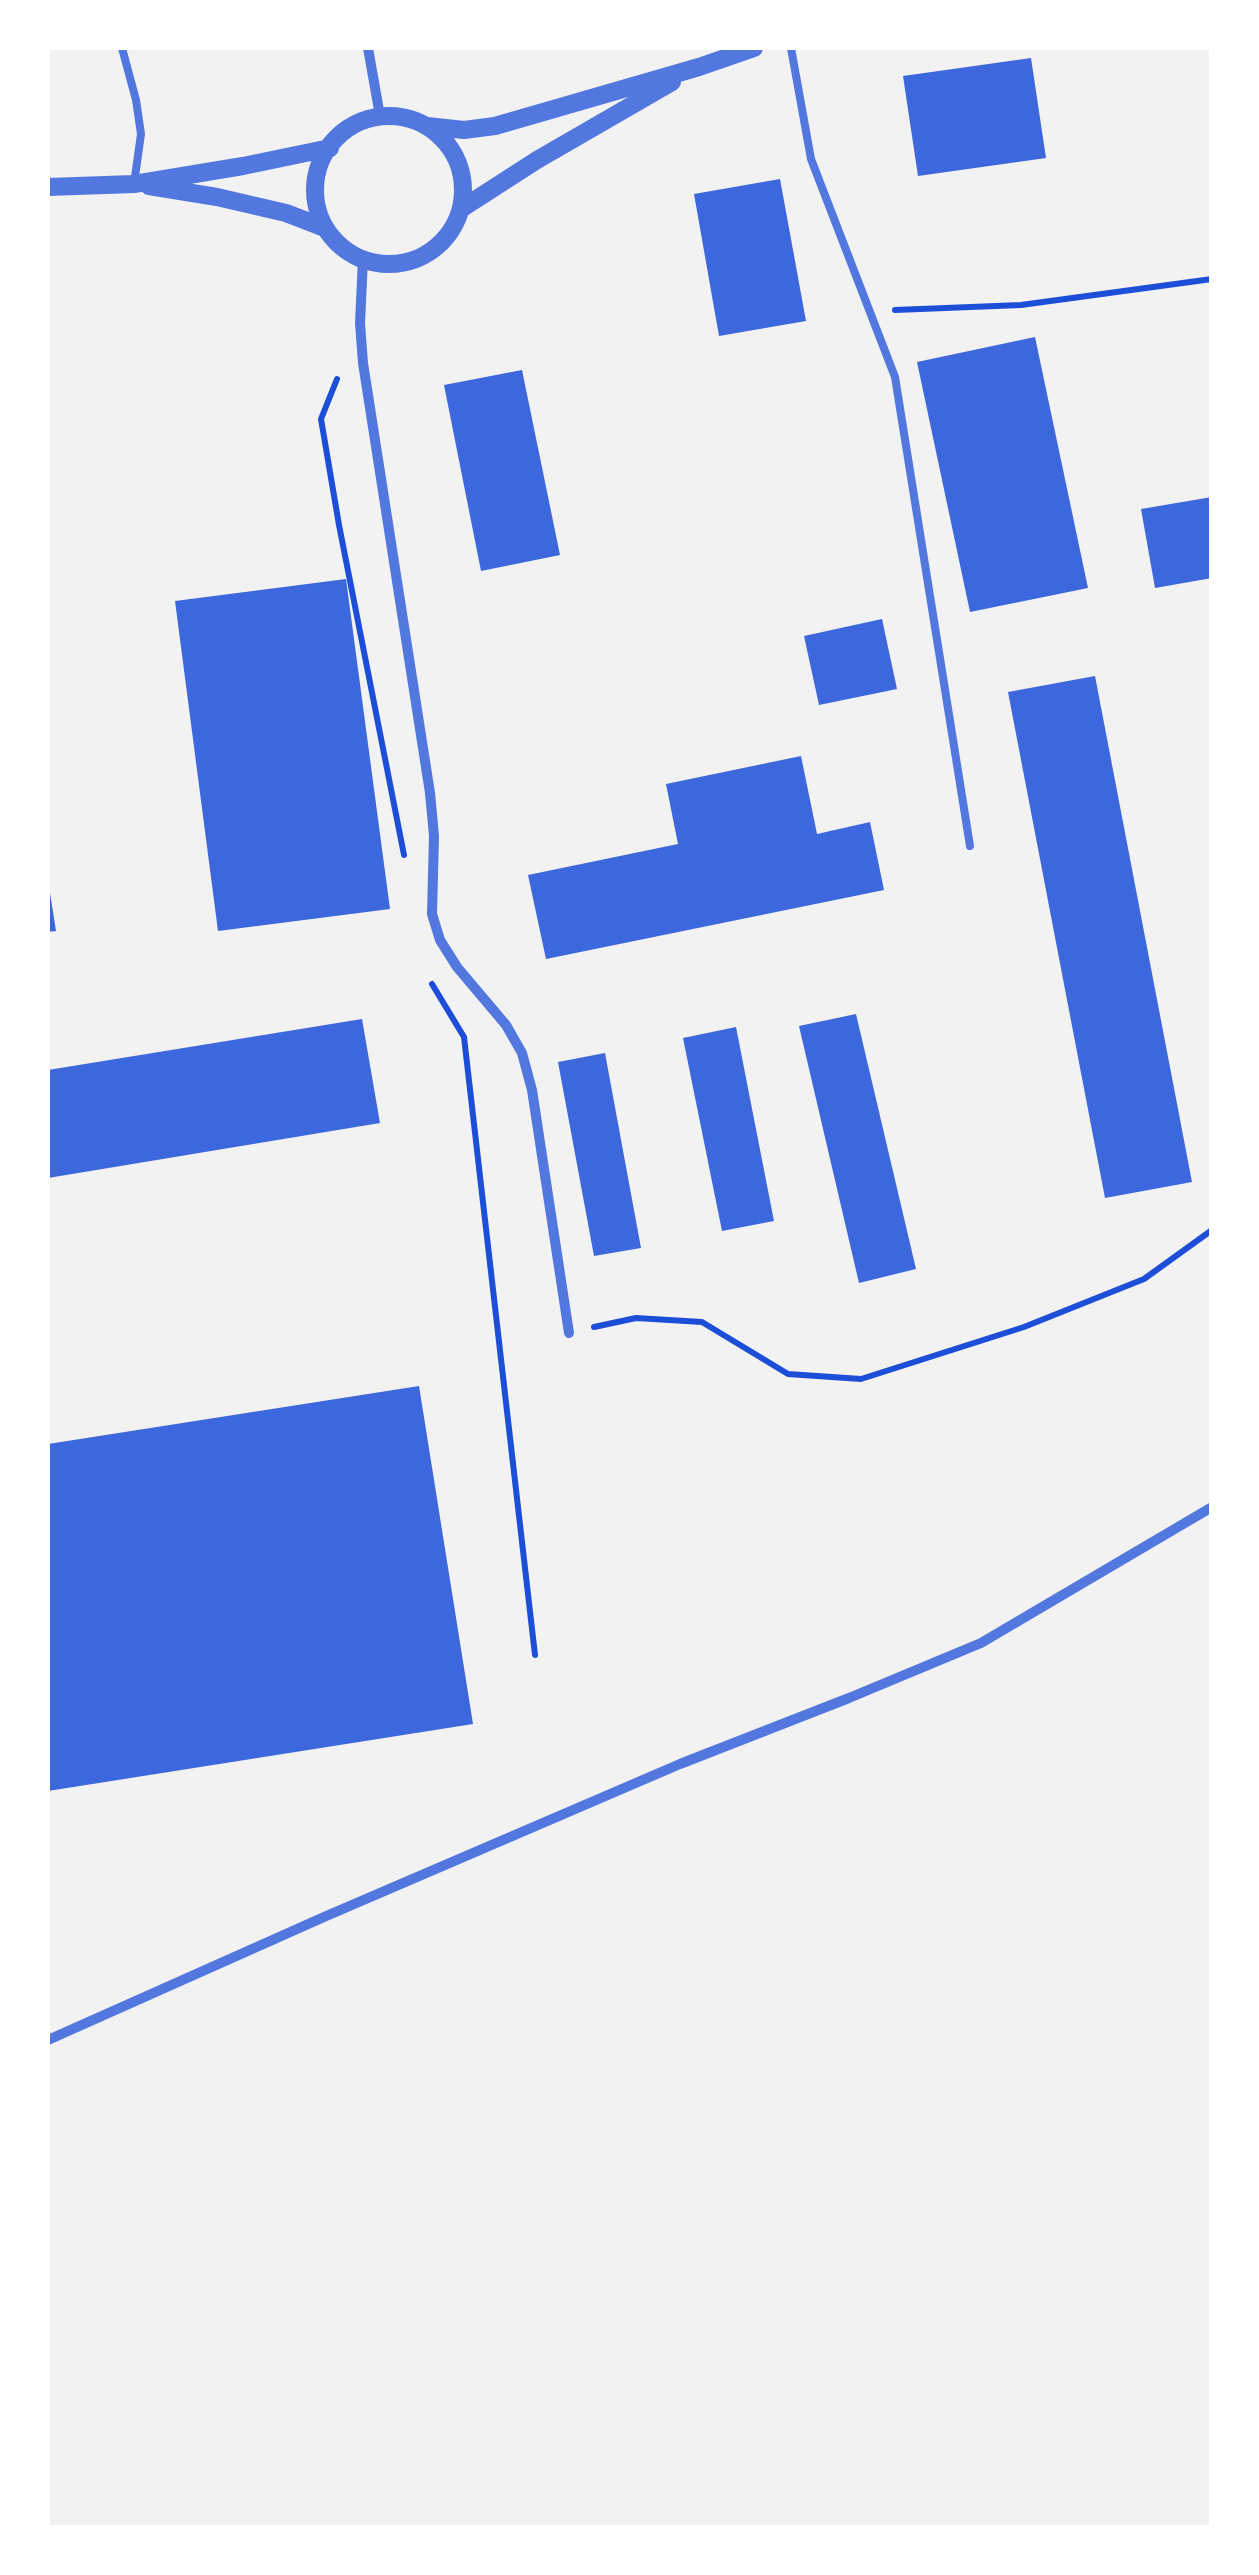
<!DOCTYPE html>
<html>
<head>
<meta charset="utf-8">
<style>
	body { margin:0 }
	#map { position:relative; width:1259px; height:2575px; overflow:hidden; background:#f2f2f2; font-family:Roboto,sans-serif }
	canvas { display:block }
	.frame { position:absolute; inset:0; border:50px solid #fff; pointer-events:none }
</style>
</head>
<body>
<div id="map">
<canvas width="1259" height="2575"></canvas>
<div class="frame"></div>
</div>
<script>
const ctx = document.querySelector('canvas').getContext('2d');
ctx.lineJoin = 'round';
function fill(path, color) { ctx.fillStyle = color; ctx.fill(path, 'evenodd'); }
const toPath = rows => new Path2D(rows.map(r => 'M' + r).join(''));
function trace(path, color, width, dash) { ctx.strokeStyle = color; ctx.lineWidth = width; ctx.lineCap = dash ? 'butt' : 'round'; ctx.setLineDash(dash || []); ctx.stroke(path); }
fill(toPath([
	[1031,58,1046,158,918,176,903,76],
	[780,179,806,321,719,336,694,194],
	[1035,337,1088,588,970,612,917,362],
	[522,370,560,555,481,571,444,385],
	[1212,497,1212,578,1155,588,1141,509],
	[346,579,390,909,218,931,175,601],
	[882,619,897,689,819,705,804,636],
	[1095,676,1192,1182,1105,1198,1008,692],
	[801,756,817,834,870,822,884,890,546,959,528,875,678,844,666,784],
	[48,893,50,893,56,931,48,932],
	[856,1014,916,1269,859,1283,799,1026],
	[362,1019,380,1123,48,1178,48,1070],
	[736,1027,774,1221,722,1231,683,1038],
	[605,1053,641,1248,594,1256,558,1062],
	[419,1386,473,1724,48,1791,48,1444]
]), '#3d67dc');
trace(toPath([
	[895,310,1021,305,1212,279],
	[337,379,321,419,339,525,404,855],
	[432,984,464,1037,535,1655],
	[594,1327,636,1318,702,1322,788,1374,861,1379,1024,1327,1144,1279,1212,1230]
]), '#1d4ed8', 6);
trace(toPath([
	[122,48,136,100,141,134,134,184],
	[791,48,811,159,895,377,970,846]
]), '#5277de', 8);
trace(toPath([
	[368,48,380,116],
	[363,259,360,323,363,363,430,793,434,836,432,914,440,940,457,967,506,1025,522,1053,532,1090,569,1333],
	[48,2040,324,1917,680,1764,849,1698,981,1643,1212,1507]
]), '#5277de', 10);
trace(toPath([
	'315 190a74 74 0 1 1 148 0a74 74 0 1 1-148 0Z',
	[427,126,464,130,495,126,699,67,754,48],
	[149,186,217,197,286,213,325,228],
	[48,187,134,184,243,166,330,148],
	[461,209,537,160,672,82]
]), '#5277de', 18);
</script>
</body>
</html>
